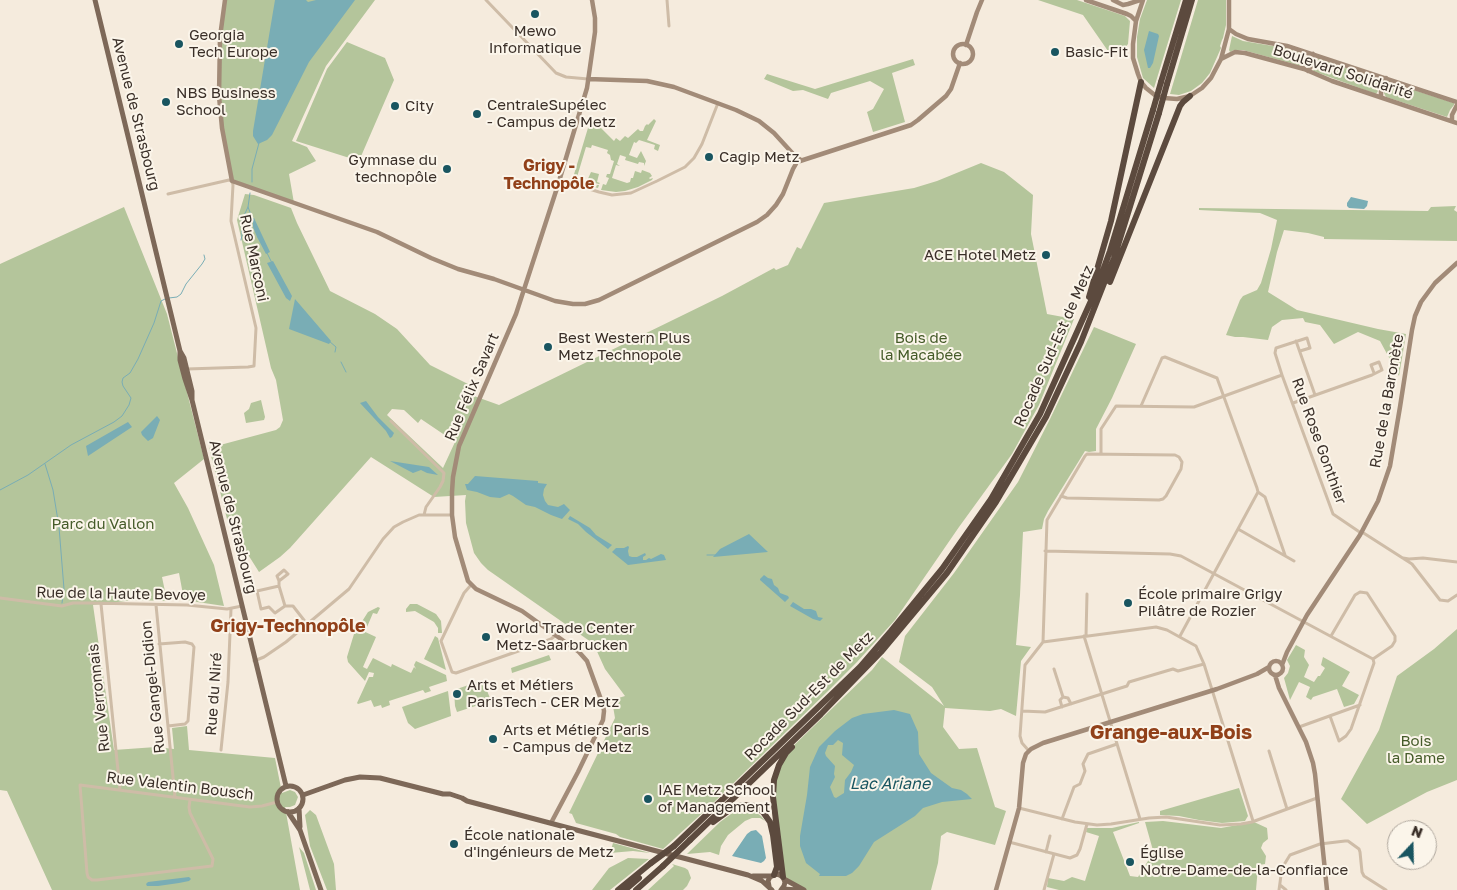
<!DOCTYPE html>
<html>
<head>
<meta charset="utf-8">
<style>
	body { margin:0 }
	#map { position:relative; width:1457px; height:890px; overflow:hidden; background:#f5ebdd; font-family:"Golos Text",sans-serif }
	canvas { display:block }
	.north { position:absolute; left:1387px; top:820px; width:50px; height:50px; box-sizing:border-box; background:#fbf5ea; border:1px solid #aea69c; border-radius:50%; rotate:21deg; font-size:14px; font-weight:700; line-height:20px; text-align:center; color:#3a2f28 }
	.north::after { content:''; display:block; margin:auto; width:18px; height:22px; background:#195560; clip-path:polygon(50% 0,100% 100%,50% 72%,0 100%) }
</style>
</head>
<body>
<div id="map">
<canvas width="1457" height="890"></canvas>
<div class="north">N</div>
</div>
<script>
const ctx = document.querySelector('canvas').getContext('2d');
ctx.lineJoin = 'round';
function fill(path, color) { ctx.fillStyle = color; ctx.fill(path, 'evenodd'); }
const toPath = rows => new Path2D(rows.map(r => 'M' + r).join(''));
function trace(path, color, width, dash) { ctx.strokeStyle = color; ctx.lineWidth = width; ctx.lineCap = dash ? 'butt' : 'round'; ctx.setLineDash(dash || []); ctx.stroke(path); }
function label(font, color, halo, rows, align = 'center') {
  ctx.font = font + ' "Golos Text",sans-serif'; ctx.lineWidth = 4; ctx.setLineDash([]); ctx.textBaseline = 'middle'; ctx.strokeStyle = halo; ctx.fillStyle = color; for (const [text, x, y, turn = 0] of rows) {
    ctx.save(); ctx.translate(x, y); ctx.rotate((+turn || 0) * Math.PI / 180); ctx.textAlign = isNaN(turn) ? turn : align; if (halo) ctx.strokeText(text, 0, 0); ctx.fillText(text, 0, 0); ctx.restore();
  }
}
fill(toPath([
	[225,0,375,0,326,66,292,141,307,147,316,161,289,174,294,203,232,181,222,128,219,58],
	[1038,0,1077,0,1125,16,1130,21,1128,44,1123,50,1117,54,1108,51,1083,15],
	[1147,0,1181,0,1154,88,1143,78,1137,57,1137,37,1140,19],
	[1198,0,1226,0,1226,25,1223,38,1222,40,1220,46,1221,48,1210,73,1202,83,1191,91,1179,95,1170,94],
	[1232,36,1243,41,1285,48,1306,55,1302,61,1301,66,1243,50,1234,50,1230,52,1229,50],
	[347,42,385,58,394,80,359,161,296,141,327,69],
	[1318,58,1379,79,1378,91,1376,94,1313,71,1317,66],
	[913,59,915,65,892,73,905,122,873,132,867,112,873,109,884,89,870,81,831,93,828,99,803,90,793,91,764,79,767,74,815,89],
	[1387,83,1392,83,1454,103,1454,105,1450,110,1447,117,1386,97,1383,91],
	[591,118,599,120,602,125,600,127,614,141,616,138,620,141,625,136,628,138,638,129,640,131,643,131,645,126,647,124,648,125,654,119,656,121,647,140,660,145,658,151,654,149,655,145,639,140,636,143,634,142,629,155,637,158,641,151,646,161,644,166,644,163,639,162,638,164,625,160,626,157,620,155,617,164,620,166,616,165,612,178,627,183,630,182,631,178,633,178,635,171,641,173,642,170,650,173,652,176,649,178,650,179,653,178,652,180,638,187,625,191,616,192,601,190,603,184,606,185,609,178,606,177,607,174,610,174,614,161,611,160,610,155,607,153,608,150,592,145,591,148,586,147,577,177,587,181,591,172,599,174,597,182,600,183,599,184,595,183,594,186,596,187,597,185,599,185,598,188,572,181],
	[981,163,1004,172,1033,195,1031,234,1047,314,1074,319,1039,405,1012,454,959,527,895,620,857,662,827,692,709,807,663,849,620,837,616,834,576,823,572,814,569,813,615,718,612,700,625,696,605,669,595,647,591,642,488,570,481,563,474,553,466,523,465,501,466,495,434,497,371,457,290,548,280,557,259,572,228,523,209,448,276,430,280,427,283,420,276,380,271,368,237,220,245,194,254,195,291,208,297,223,330,291,375,314,397,329,430,365,478,389,474,396,499,405,722,296,774,268,776,270,788,265,797,247,801,249,824,203,914,188,937,181],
	[392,409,404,410,418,423,421,419,455,442,443,468,387,415],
	[1456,206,1454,210,1457,212,1457,241,1324,239,1324,237,1308,233,1284,230,1277,252,1268,292,1297,310,1378,329,1406,334,1399,376,1380,341,1358,332,1334,344,1320,325,1305,322,1303,318,1282,320,1272,327,1268,340,1243,337,1235,337,1226,335,1240,300,1243,296,1257,290,1261,283,1271,249,1277,220,1260,213,1199,210,1199,208,1428,211,1431,207],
	[124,207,167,314,204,459,174,483,188,508,214,565,224,606,184,600,179,573,162,577,167,601,134,600,93,605,114,750,156,747,174,749,172,728,187,726,189,750,275,758,282,793,290,790,295,792,298,797,295,805,290,807,285,807,300,890,52,890,7,791,0,790,0,264],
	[1094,327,1136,344,1112,398,1096,429,1096,451,1089,452,1085,451,1048,511,1044,519,1042,529,1023,532,1020,595,1016,645,1031,647,1021,661,1016,716,1001,709,990,711,945,708,943,727,959,749,977,748,995,807,1006,811,995,845,947,832,941,836,938,863,931,890,805,890,783,877,774,780,786,753,872,670,882,657,944,706,932,687,899,662,905,636,954,573,1018,482,1050,419],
	[261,400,265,417,264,420,246,423,244,413,249,409,251,403],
	[410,604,417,604,436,614,441,621,442,633,438,633,438,628,434,622,415,611,406,612,406,609],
	[378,607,380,608,377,614,373,613,367,627,364,625,361,630,376,637,363,667,367,669,373,658,391,667,392,664,411,673,414,667,416,669,414,665,416,661,446,675,447,681,429,687,431,691,425,693,423,690,389,701,390,705,382,708,381,705,374,707,371,700,358,704,357,703,369,677,373,677,374,673,369,672,365,681,348,662,347,657,354,634,368,612],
	[1457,629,1457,780,1427,792,1367,824,1341,799,1379,730,1397,676,1434,649],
	[435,636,438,638,446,670,424,659],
	[1296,645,1305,650,1304,657,1309,665,1304,677,1314,682,1318,676,1320,676,1325,668,1321,665,1323,657,1350,672,1342,686,1359,695,1354,704,1344,707,1337,689,1313,697,1311,700,1306,697,1310,687,1299,682,1290,700,1284,678,1288,673,1290,666,1287,660],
	[549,655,551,660,512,673,511,668],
	[483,680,491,701,457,712,455,706,454,690],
	[448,691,451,716,415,729,408,723,402,707],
	[1239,788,1248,816,1245,821,1222,823,1199,820,1179,816,1160,815,1160,811],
	[310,810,316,815,334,864,336,890,327,890,310,846,305,815],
	[739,810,747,810,754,811,761,816,765,821,760,818,752,818,745,821,728,835,721,846,719,855,710,852,687,854,720,822,731,814],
	[1163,821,1221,828,1254,822,1267,828,1268,839,1263,843,1261,848,1266,856,1265,864,1259,865,1258,866,1256,890,1059,890,1047,887,1048,878,1064,881,1072,877,1085,881,1099,836,1086,832,1087,828,1112,828,1139,822,1139,823,1113,832,1130,876,1138,877,1151,856,1154,854,1145,822],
	[613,843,650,853,633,851,610,853],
	[299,847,304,853,316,890,310,890],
	[628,858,649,859,610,890,592,890,609,868],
	[672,864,685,868,688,870,691,878,687,886,683,890,648,890,674,866]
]), '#b4c59b');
fill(toPath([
	[275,0,306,0,308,2,316,0,355,0,309,62,272,135,267,140,258,144,253,136,253,131],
	[1149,31,1158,34,1159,36,1153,63,1150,68,1148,68,1144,50],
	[1351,197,1368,201,1367,206,1364,209,1349,208,1347,206,1347,203],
	[253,218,254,218,270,252,266,254,257,237,253,227],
	[273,261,292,296,290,301,286,298,267,263],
	[295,299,331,341,329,344,289,329],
	[366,401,378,417,394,433,392,437,390,438,386,431,360,403],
	[157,416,160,420,153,438,148,441,142,435,141,432],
	[128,422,132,427,88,456,86,446],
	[390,461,429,467,438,475,427,473,421,470,413,473],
	[475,476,538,481,538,483,547,484,544,489,543,495,545,501,548,505,558,507,564,504,570,510,562,519,551,515,535,507,526,505,513,496,509,494,500,498,490,497,477,492,467,490,465,484,468,484],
	[570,516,590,528,596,535,612,545,608,549,586,532,578,524,568,519],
	[749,534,768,552,713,557,720,549],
	[628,546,629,547,628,551,629,556,632,557,637,557,645,553,646,555,643,557,643,560,646,560,649,558,651,559,661,554,664,555,666,560,628,565,612,552,616,548,624,548],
	[764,575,768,578,772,579,774,585,778,588,780,593,788,596,789,598,785,602,760,580,760,579],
	[793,602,804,609,811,609,816,611,818,617,823,618,820,621,813,619,790,606],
	[894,710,910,714,918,732,919,754,931,773,952,788,961,790,967,794,972,799,942,802,923,808,915,816,874,842,859,866,852,873,846,876,819,876,820,874,806,863,800,846,800,836,807,795,810,767,819,747,835,731,852,718,863,714],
	[838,740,843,743,842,755,854,765,851,772,845,780,844,793,836,798,834,797,830,787,835,777,834,774,835,766,826,756,825,753,828,745,833,745],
	[756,830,762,836,766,858,764,861,761,863,732,856,747,834,751,831],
	[189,877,191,879,189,881,179,883,158,886,147,886,146,884,148,882]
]), '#79adb5');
trace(toPath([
	[252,182,252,169,259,143],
	[250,193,248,207,253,220],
	[241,240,242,235,241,222,248,207],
	[267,253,272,263],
	[169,298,177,297,181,294,186,284,202,264,205,259,204,255],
	[329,341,336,347,335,352],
	[341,362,346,372],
	[45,464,53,490,59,527,64,589,62,603],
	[0,490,28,475,71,445,114,422,122,416,129,405,131,398,123,386,122,382,123,378,130,373,138,359,154,323,161,301,165,299],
	[707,555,716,555]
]), '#79adb5', 1);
trace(toPath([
	[486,0,556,73,566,77,588,79],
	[667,0,669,26],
	[560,180,599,192,612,195,631,193,657,181,685,167,694,158,702,144,718,103],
	[168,194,229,180,232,181,233,185,231,221,256,328,254,366,248,367,187,369],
	[1296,341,1315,395],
	[1282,375,1275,353,1276,348,1307,338,1310,348,1300,351],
	[1293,403,1372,375,1382,370,1379,362,1371,365,1374,373],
	[1141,406,1162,358,1165,357,1217,378,1257,488,1258,492,1265,497,1285,555],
	[391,421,444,473,443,481,440,487,426,507,424,515],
	[1101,454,1101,429,1116,406,1194,407,1282,375,1333,514,1361,533],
	[1238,529,1294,561],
	[1362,532,1412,564,1440,600,1448,601,1457,595],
	[1045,551,1170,554,1181,556,1373,659],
	[1403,558,1409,559,1423,558,1457,562],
	[471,585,464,593,441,641,452,672,456,673,527,648,551,639,556,635],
	[279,586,279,581,288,574,284,570,277,576,279,581],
	[0,598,62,606,73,603,89,603,187,605,227,609,242,606],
	[101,604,120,790],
	[156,605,175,797],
	[285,606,279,586,257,591,261,609,269,607,275,613,285,606,293,606,307,624],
	[1084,636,1140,819],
	[1086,636,1087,594],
	[1180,636,1258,492],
	[1331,636,1355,595,1360,592,1367,593,1395,636,1395,641,1392,646,1373,659],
	[1043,642,1156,627,1167,630,1196,646,1204,664,1253,821],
	[159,644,185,642,192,644,194,647,188,721,185,724,168,726],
	[254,661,264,657,286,642,349,589,383,539,394,527,403,522,419,515,452,515],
	[1054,669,1063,697],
	[1062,707,1060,700,1063,697,1068,698,1071,704],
	[1022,711,1045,712,1127,686,1129,682,1173,669,1178,671,1204,664],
	[1330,716,1339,741,1346,736,1351,729,1374,663,1373,659],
	[1299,727,1360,705],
	[221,750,228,682,231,609],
	[1029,751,1022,743,1020,736,1025,665,1043,642,1047,520,1085,456,1087,454,1175,455,1179,457,1182,462,1181,469,1166,496,1163,499,1159,500,1067,498,1061,496],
	[1269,751,1287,809],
	[190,800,189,807,190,813,213,859,212,866,97,880,92,880,88,877,87,873,80,785,250,807,262,806,277,802],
	[1019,808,1075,822,1097,825,1111,824,1149,818,1166,817,1220,825,1241,824,1252,822,1317,798],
	[1062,819,1074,787,1080,784,1085,771,1083,764,1088,754,1117,744],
	[1009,842,1070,858,1077,855,1080,849,1087,824],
	[1046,852,1050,836],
	[1280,885,1286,890],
	[1044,890,1054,854],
	[1279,890,1282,868,1290,855,1320,844,1345,841,1348,841,1359,849,1360,852,1362,872,1364,876,1386,890]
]), '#cebca7', 3);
trace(toPath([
	[225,0,220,37,219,96,222,128,232,181,377,232,431,258,458,269,494,279,555,301,573,304,585,304,599,300,757,222,767,215,776,205,783,194,793,169,797,162,911,125,918,120,946,96,951,89,960,63],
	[1086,0,1127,14,1131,16,1136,21],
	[1113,0,1123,5,1128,4,1140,0],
	[1143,0,1136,21,1133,44,1133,58,1138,74,1141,82,1146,88,1156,96,1164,98,1177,99,1190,96,1202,88,1211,78,1221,59,1229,29,1229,0],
	[1229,29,1236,34,1248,39,1287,46,1457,102],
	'953 54a10 10 0 1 1 20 0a10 10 0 1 1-20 0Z',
	[966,45,977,12,982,0],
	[1221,59,1235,52,1245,53,1304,69,1332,81,1457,123],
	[1304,69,1303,65,1305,60,1313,54],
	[1308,71,1314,62,1313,54],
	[588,79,647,81,674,87,736,110,759,121,774,133,795,156,801,160],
	[1381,97,1381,86,1386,78],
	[1452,121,1452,115,1457,105],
	'1269 668a7 7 0 1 1 14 0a7 7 0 1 1-14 0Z',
	[1282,665,1287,652,1307,615,1360,535,1378,501,1390,466,1400,407,1412,330,1415,316,1421,302,1435,283,1457,263],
	[1275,675,1279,688,1306,742,1313,763,1315,774,1327,890],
	[551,823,578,772,603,720,604,711,603,705,587,661,579,652,522,611,476,589,468,581,455,537,452,515,452,492,453,477,459,446,516,314,557,188,587,88,595,32,595,18,592,0],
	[996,890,1019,808,1023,763,1026,754,1031,749,1043,743,1217,689,1257,674,1269,667]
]), '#a28b78', 4.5);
trace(toPath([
	[95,0,180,351,180,360,185,379,192,400,192,391,184,358,180,351],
	[192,400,286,786],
	'277 799a13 13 0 1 1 26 0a13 13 0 1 1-26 0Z',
	[303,795,345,780,360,777,380,778,443,794,450,794,462,798,467,801,565,827,748,875,762,881,772,890],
	[299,808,300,827],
	[288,812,300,830,321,890],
	[753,876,772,876],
	[784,879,804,890],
	[769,886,768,881,770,877,774,875,778,874,783,877,785,882,784,886,781,890],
	[782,889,799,890]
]), '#7d6858', 5);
trace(toPath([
	[1161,82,1186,0],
	[1167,84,1192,0],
	[1110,282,1180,106,1183,102,1190,96],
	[1089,297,1111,221,1141,82],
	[713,822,728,811,737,806,745,805,755,806,763,812,770,822,773,835,777,867,774,875],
	[690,840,821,714,881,652,947,573,996,502,1046,417,1081,342,1114,258,1159,113],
	[674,846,860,667,891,631,942,569,991,499,1040,414,1095,292,1110,251,1153,110],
	[783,877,773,797,774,780,779,765,786,753,792,747],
	[618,890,651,863],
	[625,890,639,878],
	[636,890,663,866]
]), '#5c4a3e', 6);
trace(toPath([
	[1153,110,1161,82],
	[1159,113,1167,84],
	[651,863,674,846],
	[663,866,690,840]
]), '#5c4a3e', 6);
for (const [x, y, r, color] of [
	[535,14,5,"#195560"],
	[179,44,5,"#195560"],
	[1055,52,5,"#195560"],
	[166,102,5,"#195560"],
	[395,106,5,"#195560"],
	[477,114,5,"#195560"],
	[709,157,5,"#195560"],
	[447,169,5,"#195560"],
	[1046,255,5,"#195560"],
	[548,347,5,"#195560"],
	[1128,603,5,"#195560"],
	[486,637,5,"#195560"],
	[457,694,5,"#195560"],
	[493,739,5,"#195560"],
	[648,799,5,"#195560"],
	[454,844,5,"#195560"],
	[1130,862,5,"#195560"]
]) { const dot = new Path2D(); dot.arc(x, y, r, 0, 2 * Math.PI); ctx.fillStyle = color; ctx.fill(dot); trace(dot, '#fbf5ea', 2); }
label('15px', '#3a2f28', '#fbf5ea', [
	["Mewo",535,31,"center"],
	["Informatique",535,48,"center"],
	["Georgia",189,35],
	["Tech Europe",189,52],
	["Basic-Fit",1065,52],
	["NBS Business",176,93],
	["School",176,110],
	["CentraleSupélec",487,105],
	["- Campus de Metz",487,122],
	["City",405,106],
	["Cagip Metz",719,157],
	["Gymnase du",437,160,"right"],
	["technopôle",437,177,"right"],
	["ACE Hotel Metz",1036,255,"right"],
	["Best Western Plus",558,338],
	["Metz Technopole",558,355],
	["École primaire Grigy",1138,594],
	["Pilâtre de Rozier",1138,611],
	["World Trade Center",496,628],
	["Metz-Saarbrucken",496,645],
	["Arts et Métiers",467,685],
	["ParisTech - CER Metz",467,702],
	["Arts et Métiers Paris",503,730],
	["- Campus de Metz",503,747],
	["IAE Metz School",658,790],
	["of Management",658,807],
	["École nationale",464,835],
	["d'ingénieurs de Metz",464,852],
	["Église",1140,853],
	["Notre-Dame-de-la-Confiance",1140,870]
], 'left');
label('15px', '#3a2f28', '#fbf5ea', [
	["Boulevard Solidarité",1343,72,18],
	["Avenue de Strasbourg",136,114,76],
	["Rue Marconi",254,258,78],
	["Rocade Sud-Est de Metz",1054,346,-66],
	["Rue Félix Savart",472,387,-67],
	["Rue de la Baronète",1387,401,-80],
	["Rue Rose Gonthier",1319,441,70],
	["Avenue de Strasbourg",233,517,76],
	["Rue de la Haute Bevoye",121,594,1],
	["Rue Gangel-Didion",153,687,-96],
	["Rue du Niré",214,694,-86],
	["Rocade Sud-Est de Metz",809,696,-45],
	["Rue Verronnais",99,698,-96],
	["Rue Valentin Bousch",180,786,7]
]);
label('15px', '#455b29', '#fbf5ea', [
	["Bois de",921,338],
	["la Macabée",921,355],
	["Parc du Vallon",103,524],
	["Bois",1416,741],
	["la Dame",1416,758]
]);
label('bold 16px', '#914019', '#fbf5ea', [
	["Grigy -",549,166],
	["Technopôle",549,184]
]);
label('italic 16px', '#195560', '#fbf5ea', [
	["Lac Ariane",890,784]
]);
label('bold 18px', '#914019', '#fbf5ea', [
	["Grigy-Technopôle",288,626]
]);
label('bold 20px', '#914019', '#fbf5ea', [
	["Grange-aux-Bois",1171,733]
]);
</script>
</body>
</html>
